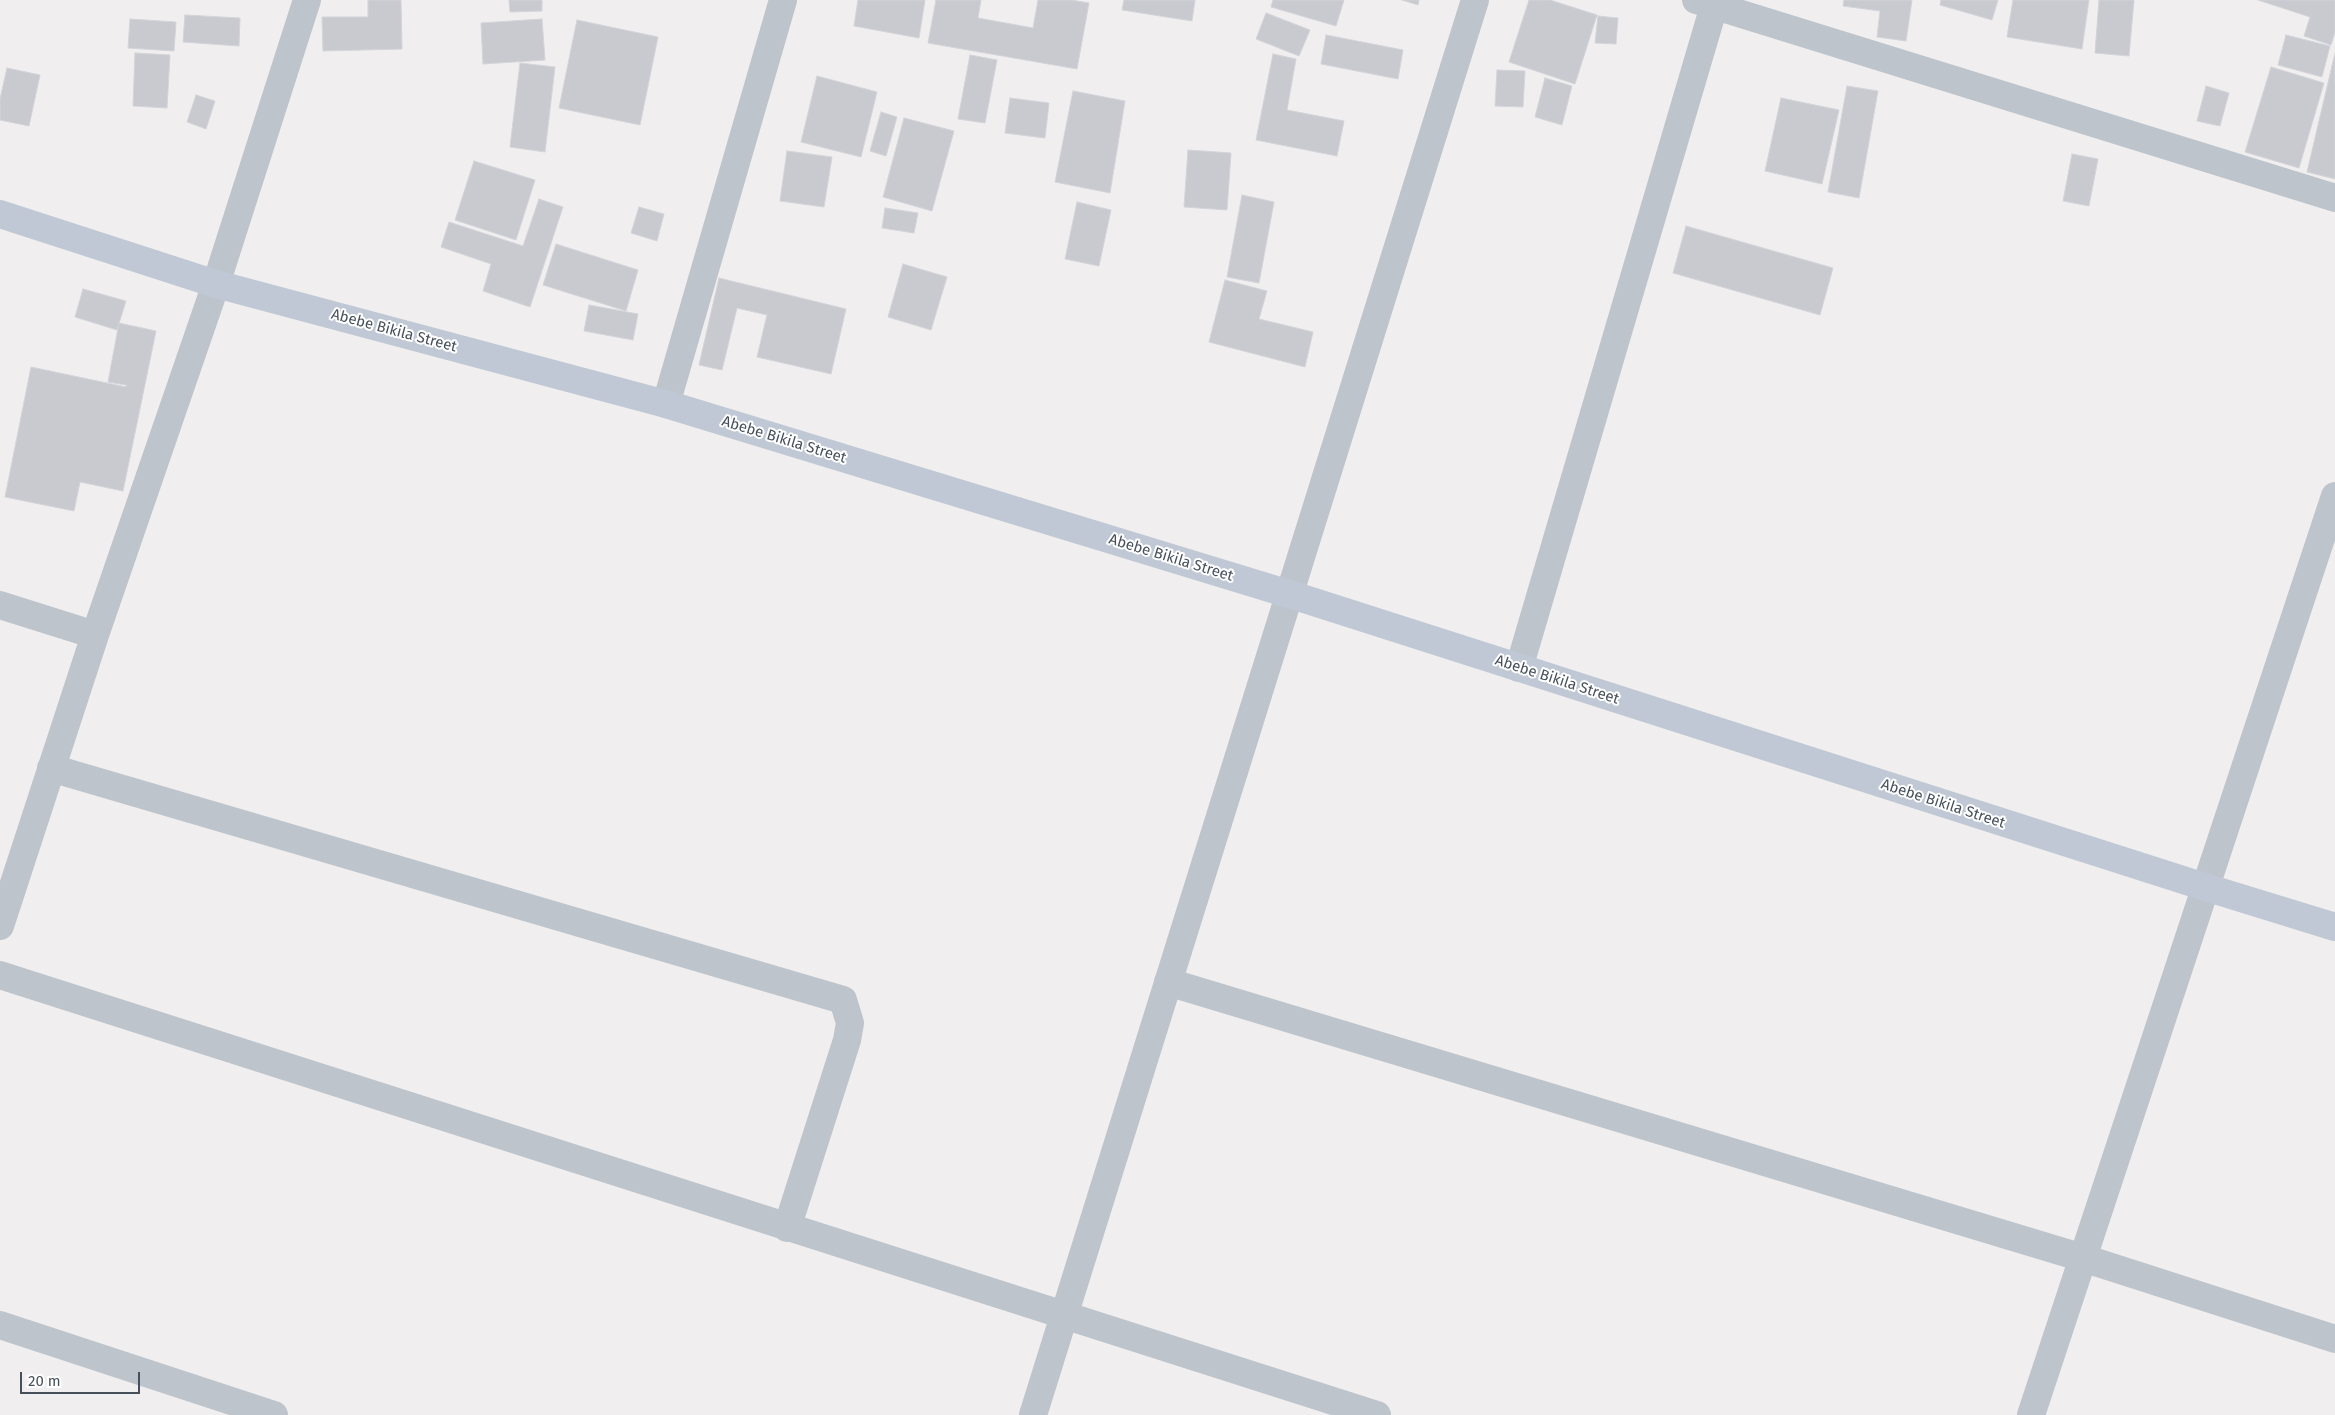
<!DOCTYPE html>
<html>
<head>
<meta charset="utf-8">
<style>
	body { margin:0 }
	#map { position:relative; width:2335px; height:1415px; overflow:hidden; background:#f0eeee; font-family:"Fira Sans",sans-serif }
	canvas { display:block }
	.scale { position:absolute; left:20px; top:1372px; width:120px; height:22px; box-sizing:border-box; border:2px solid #47505a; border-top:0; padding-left:6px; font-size:15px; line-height:18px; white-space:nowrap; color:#47505a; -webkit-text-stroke:4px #fff; paint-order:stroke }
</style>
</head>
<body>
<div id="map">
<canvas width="2335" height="1415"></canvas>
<div class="scale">20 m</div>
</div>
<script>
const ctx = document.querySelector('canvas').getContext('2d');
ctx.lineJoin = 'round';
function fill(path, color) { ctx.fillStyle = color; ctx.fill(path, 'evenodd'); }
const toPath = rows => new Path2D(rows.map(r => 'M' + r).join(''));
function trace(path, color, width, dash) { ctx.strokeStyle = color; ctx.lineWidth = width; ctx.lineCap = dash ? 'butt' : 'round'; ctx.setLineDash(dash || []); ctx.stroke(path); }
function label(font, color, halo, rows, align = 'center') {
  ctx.font = font + ' "Fira Sans",sans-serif'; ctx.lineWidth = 4; ctx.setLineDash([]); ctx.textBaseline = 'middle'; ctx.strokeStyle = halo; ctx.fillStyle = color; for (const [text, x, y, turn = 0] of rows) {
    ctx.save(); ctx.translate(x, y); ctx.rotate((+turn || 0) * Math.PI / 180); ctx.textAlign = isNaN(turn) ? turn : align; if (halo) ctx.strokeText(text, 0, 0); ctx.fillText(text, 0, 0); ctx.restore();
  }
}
const building = toPath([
	[368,0,401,0,402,49,323,51,322,17,368,17,368,0],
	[509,0,542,0,542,11,510,12,509,0],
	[858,0,925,0,919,38,854,26,858,0],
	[936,0,981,0,978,18,1033,28,1038,0,1071,0,1089,3,1077,69,928,43,936,0],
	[1124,0,1195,0,1192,21,1122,10,1124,0],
	[1273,0,1344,0,1336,26,1271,7,1273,0],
	[1402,0,1419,0,1418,5,1402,0],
	[1529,0,1550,0,1597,15,1575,84,1509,62,1529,0],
	[1844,0,1912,0,1906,41,1877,37,1880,11,1843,6,1844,0],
	[1941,0,1998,0,1992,20,1940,5,1941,0],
	[2013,0,2089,0,2082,49,2007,37,2013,0],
	[2099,0,2134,0,2129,56,2095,53,2099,0],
	[2258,0,2335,0,2335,32,2331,45,2304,36,2310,17,2258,0],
	[1266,13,1310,30,1299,56,1256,39,1266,13],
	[185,15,240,18,239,46,183,42,185,15],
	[1598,16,1618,18,1616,44,1595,43,1598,16],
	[130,19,176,22,174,51,128,48,130,19],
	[542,19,545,60,483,64,481,23,542,19],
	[577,20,658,37,640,125,559,108,577,20],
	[1326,35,1403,50,1398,79,1321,64,1326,35],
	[2286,35,2330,46,2322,77,2278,65,2286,35],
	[135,53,170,55,167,108,133,106,135,53],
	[2335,53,2335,179,2307,172,2335,53],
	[1273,54,1296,59,1287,110,1344,121,1337,156,1256,140,1273,54],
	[970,55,997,60,985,123,958,119,970,55],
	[520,63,555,67,545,152,510,147,520,63],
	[2271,67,2324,83,2299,168,2245,152,2271,67],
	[7,68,40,75,29,126,0,120,0,99,7,68],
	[1497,70,1525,71,1523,107,1495,106,1497,70],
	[817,76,877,92,861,157,801,142,817,76],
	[1545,78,1572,86,1562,125,1535,117,1545,78],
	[1847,86,1878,91,1859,198,1828,192,1847,86],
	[2206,86,2229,93,2220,126,2197,121,2206,86],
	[1073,91,1125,101,1110,193,1055,182,1073,91],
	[196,95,215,101,206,129,187,122,196,95],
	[1010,98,1049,103,1045,138,1005,133,1010,98],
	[1781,98,1839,110,1822,184,1765,171,1781,98],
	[881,112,897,117,886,156,870,151,881,112],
	[904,118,954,131,932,211,883,197,904,118],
	[1188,150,1231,153,1227,210,1184,207,1188,150],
	[787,151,832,157,824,207,780,201,787,151],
	[2072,154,2098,159,2089,206,2063,201,2072,154],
	[474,161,535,180,516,240,455,220,474,161],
	[1242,195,1274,202,1259,283,1227,277,1242,195],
	[539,199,563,207,530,307,483,291,491,264,441,247,449,222,523,246,539,199],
	[1077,202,1111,210,1099,266,1065,259,1077,202],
	[639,207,664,214,657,241,631,233,639,207],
	[885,208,918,213,914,233,882,228,885,208],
	[1686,226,1833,268,1820,315,1673,273,1686,226],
	[556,244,638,270,626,311,543,285,556,244],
	[903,264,947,277,931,330,888,317,903,264],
	[719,278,846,309,831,374,757,357,767,315,737,308,722,370,699,365,719,278],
	[1225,280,1267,291,1259,319,1313,332,1305,367,1209,342,1225,280],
	[83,289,126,301,117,330,75,317,83,289],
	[589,305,638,314,633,340,584,331,589,305],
	[119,323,156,331,123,491,80,482,74,511,5,497,31,367,126,387,126,385,108,382,119,323]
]);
fill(building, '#c8cad0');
trace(building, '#d2d4d9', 1);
trace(toPath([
	[1696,0,2335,198],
	[666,404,783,0],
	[0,605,95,635],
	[1519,668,1714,6],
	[51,768,843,1000,850,1023,847,1040,787,1228],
	[0,926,95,635,216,284,307,0],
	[0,975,1377,1415],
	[1168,982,2083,1258,2335,1339],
	[0,1325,274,1415],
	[2031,1415,2335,496]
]), '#bdc4cc', 28);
trace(toPath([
	[1033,1415,1475,0]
]), '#bdc4cc', 28);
trace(toPath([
	[0,214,216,284,666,404,1289,594,2205,887,2335,927]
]), '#bfc8d4', 28);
label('15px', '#47505a', '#fff', [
	["Abebe Bikila Street",394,331,15],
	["Abebe Bikila Street",784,440,17],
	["Abebe Bikila Street",1171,558,17],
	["Abebe Bikila Street",1557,680,18],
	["Abebe Bikila Street",1943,804,18]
]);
</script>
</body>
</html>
